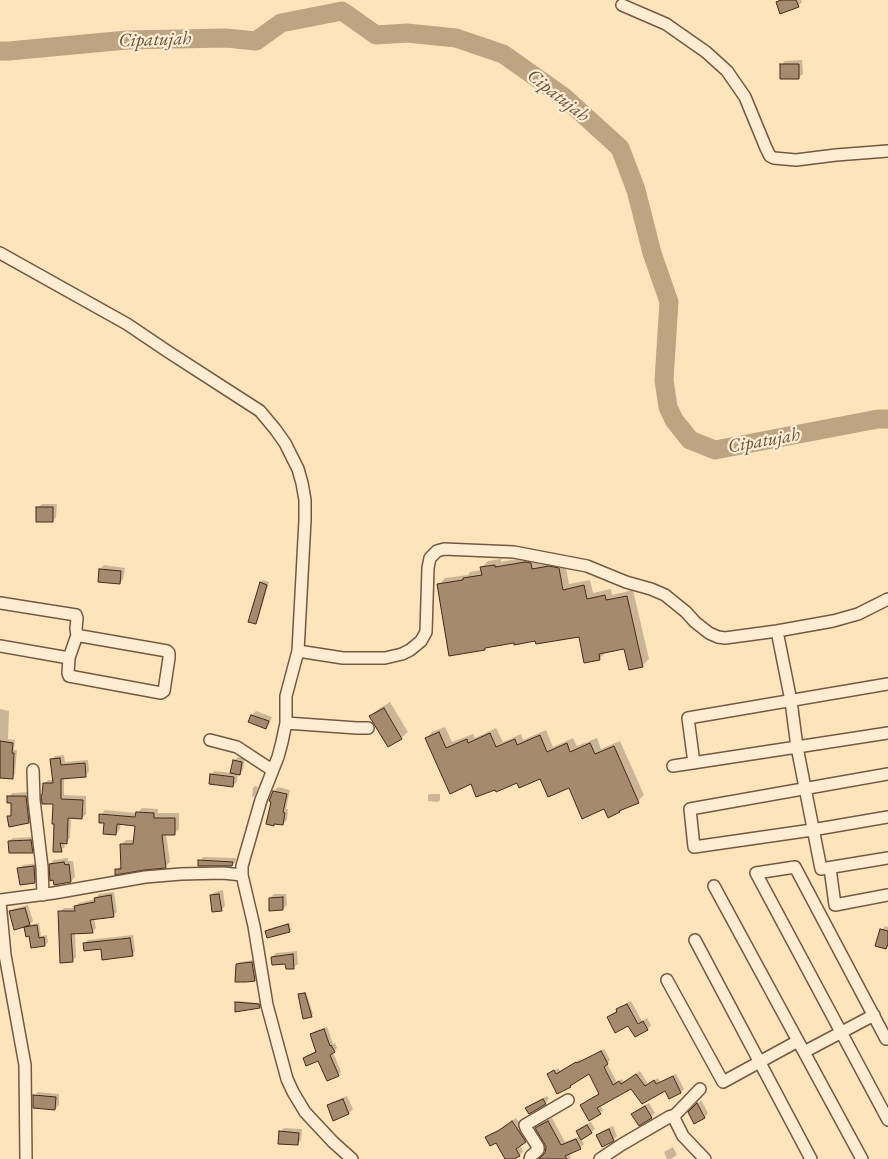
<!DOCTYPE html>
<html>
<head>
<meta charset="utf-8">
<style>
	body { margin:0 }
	canvas { display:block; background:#fde4bb }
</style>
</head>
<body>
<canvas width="888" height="1159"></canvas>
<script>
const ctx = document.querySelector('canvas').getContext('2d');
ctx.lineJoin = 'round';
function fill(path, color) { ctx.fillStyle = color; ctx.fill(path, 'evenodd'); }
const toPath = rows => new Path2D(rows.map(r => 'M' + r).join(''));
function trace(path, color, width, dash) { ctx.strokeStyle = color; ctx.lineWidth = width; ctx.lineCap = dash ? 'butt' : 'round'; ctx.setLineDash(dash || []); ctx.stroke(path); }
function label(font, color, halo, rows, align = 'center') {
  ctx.font = font + ' "EB Garamond",serif'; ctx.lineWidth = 4.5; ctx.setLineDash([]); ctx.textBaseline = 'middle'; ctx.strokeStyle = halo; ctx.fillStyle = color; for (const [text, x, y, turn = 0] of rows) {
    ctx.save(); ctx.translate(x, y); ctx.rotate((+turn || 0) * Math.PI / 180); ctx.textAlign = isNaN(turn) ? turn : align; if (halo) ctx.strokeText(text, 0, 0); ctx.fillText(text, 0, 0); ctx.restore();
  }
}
fill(toPath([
	[779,0,801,0,802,2,798,6,777,2],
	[802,60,803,74,799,77,781,65,785,61],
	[42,504,57,504,56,517,53,521,38,507],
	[532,556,537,557,538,564,556,561,565,562,569,584,590,580,593,593,611,589,612,595,633,590,649,659,643,665,625,647,605,653,599,659,580,636,515,642,487,647,485,649,439,585,445,578,468,575,470,572,482,570,482,567,488,561,501,559,501,562],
	[104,565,125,568,123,579,120,583,100,569],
	[263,580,269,582,258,620,256,622,261,583],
	[390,702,408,732,401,738,388,746,371,716,377,710],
	[0,709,9,711,8,739,15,740,14,750,17,750,15,774,12,777,0,776],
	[256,711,272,717,269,724,266,728,250,722,252,715],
	[445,727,452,742,473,734,475,738,496,728,503,742,521,734,523,740,546,730,553,747,573,738,577,746,597,738,601,749,620,741,644,795,638,801,623,808,619,811,605,808,570,786,541,777,518,781,495,788,471,783,426,739,432,732],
	[64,755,65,762,88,760,89,771,86,775,64,778,64,795,86,796,86,814,82,818,71,817,70,838,66,842,64,842,65,847,61,850,54,851,54,802,44,784,48,780,54,780,52,760,55,756],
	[238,757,245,758,243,770,239,774,238,773,237,782,233,786,211,774,215,771,232,773,234,761],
	[255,786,258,787,255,796,252,797,253,788],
	[278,787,290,790,286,809,288,809,287,820,283,824,274,791],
	[30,792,33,818,29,822,8,817,12,813,12,802,9,797,12,793],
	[430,794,440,794,440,800,438,802,428,801,428,795],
	[142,808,158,809,158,813,179,813,179,829,174,833,166,833,170,862,166,866,116,870,122,865,121,845,126,840,135,840,136,824,121,823,120,829,116,834,105,822,101,815,105,810,137,813],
	[35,837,36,847,32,851,9,841,13,838],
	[203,857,236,858,236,861,232,865,200,861],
	[68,858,68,861,73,861,75,877,71,881,50,864,54,860],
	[38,863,38,878,34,882,19,869,23,865],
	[223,890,225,906,221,910,211,895,215,892],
	[114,892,117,912,113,916,94,918,96,928,92,932,75,932,76,957,72,961,60,912,64,908,76,908,75,907,79,903,96,899,99,894],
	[274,894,286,894,287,905,283,909,270,898],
	[28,905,33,921,29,925,39,923,41,936,47,935,48,942,45,945,30,935,27,936,25,926,10,911,13,909],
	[290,923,291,930,289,931,266,931,268,929],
	[885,926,888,927,888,946,886,948,882,930],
	[133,935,135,951,132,955,84,944,88,940],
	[297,951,298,964,294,967,272,957,276,953],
	[255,960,258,976,255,979,246,981,237,965,240,962],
	[306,992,313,1014,311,1016,299,994,300,993],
	[238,1001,260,1003,261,1005,259,1007,236,1003],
	[631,1001,642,1021,647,1018,651,1025,648,1029,635,1036,629,1025,609,1017,613,1013,618,1010,622,1006],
	[327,1027,333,1044,335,1043,337,1048,333,1052,341,1072,338,1075,319,1059,304,1058,307,1055,317,1051,312,1034,315,1031],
	[604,1049,610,1060,607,1064,617,1082,622,1079,624,1082,640,1071,648,1084,658,1078,660,1082,676,1074,684,1089,681,1092,669,1098,665,1089,632,1087,600,1104,603,1110,600,1113,585,1102,600,1093,589,1072,570,1086,549,1074,558,1068,560,1071,580,1059,581,1061],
	[38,1092,59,1094,59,1105,55,1109,34,1096],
	[347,1096,353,1109,349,1113,334,1119,328,1106,332,1102],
	[547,1096,549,1099,545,1103,527,1108,531,1104],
	[701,1100,708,1113,705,1117,695,1122,689,1113],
	[649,1103,655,1113,651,1117,633,1114,637,1110],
	[516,1118,529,1138,520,1145,523,1151,520,1155,511,1159,506,1159,497,1141,486,1137,490,1134,503,1127],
	[552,1118,565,1142,580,1136,577,1131,581,1127,591,1122,595,1129,591,1132,581,1138,584,1144,580,1148,569,1153,571,1159,541,1159,546,1154,547,1147,536,1128,540,1124],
	[613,1126,617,1136,613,1140,598,1135,602,1131],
	[284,1128,302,1129,301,1140,297,1144,280,1132],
	[673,1147,677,1155,671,1159,667,1159,664,1152]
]), '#0003');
trace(toPath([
	[0,51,9,51,127,40,226,38,256,41,281,23,342,11,376,35,407,33,456,38,503,54,564,97,620,148,636,190,652,253,669,302,664,380,668,407,674,420,690,440,715,450,878,419,888,419]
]), '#bfa484', 19);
const building = toPath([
	[781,0,796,0,799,7,780,14,776,2,781,0],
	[780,64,799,64,799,79,780,79,780,64],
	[36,507,53,507,53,522,36,522,36,507],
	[525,562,531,563,532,569,549,566,559,568,563,590,584,585,587,599,605,595,606,600,627,596,643,667,629,670,624,649,599,654,600,660,584,663,579,637,536,644,535,641,514,645,514,643,485,648,485,650,449,656,437,584,463,580,463,578,482,575,480,567,495,565,495,567,525,562],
	[99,569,121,571,120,584,98,582,99,569],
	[260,582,267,585,256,624,248,622,260,582],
	[384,708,402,739,388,747,369,716,384,708],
	[251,715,269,721,266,729,248,722,251,715],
	[439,732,446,748,467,739,468,743,490,733,496,747,515,739,517,745,540,735,547,752,567,743,570,752,590,743,595,754,614,746,639,803,619,811,620,812,608,818,604,809,582,819,569,788,548,797,540,779,519,788,517,783,496,792,495,790,476,797,471,784,450,794,425,738,439,732],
	[0,741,13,743,12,753,14,753,13,779,0,778,0,741],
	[60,758,61,765,85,763,86,777,61,779,61,799,83,800,82,819,68,818,67,844,60,843,62,852,53,852,54,824,52,824,53,804,42,804,41,795,42,795,43,783,53,783,50,759,60,758],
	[233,760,242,762,240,775,230,773,233,760],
	[210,774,234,777,233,787,209,784,210,774],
	[273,791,287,794,283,812,285,813,283,825,274,824,274,826,266,824,271,802,269,801,273,791],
	[7,796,26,796,29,823,9,827,7,816,11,816,11,803,7,803,7,796],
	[136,812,154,813,154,818,175,818,175,835,162,835,166,868,144,870,115,875,115,869,121,869,120,844,133,844,135,826,117,824,116,835,103,834,104,823,99,823,99,814,135,817,136,812],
	[31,840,33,853,9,853,8,841,31,840],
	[198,860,233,862,232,866,198,866,198,860],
	[64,862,65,865,69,864,71,882,54,885,53,880,50,881,49,864,64,862],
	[34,866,35,883,20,885,17,868,34,866],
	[219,894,222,911,212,912,210,895,219,894],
	[111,895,114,917,90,920,93,933,71,934,73,962,60,963,58,911,75,911,74,906,95,902,94,898,111,895],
	[283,897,283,910,269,911,269,898,283,897],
	[25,908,30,925,24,927,37,925,39,938,44,937,45,946,31,948,29,936,26,937,24,927,14,930,9,911,25,908],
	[288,924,290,932,267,938,265,931,288,924],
	[880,929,888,931,888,944,886,949,875,946,880,929],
	[130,938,133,956,102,960,101,949,84,951,83,943,130,938],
	[293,954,294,969,286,969,285,964,272,965,271,957,293,954],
	[252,962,255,981,246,982,235,982,236,964,252,962],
	[305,993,312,1017,303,1019,298,994,305,993],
	[235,1002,259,1004,260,1008,235,1012,235,1002],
	[627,1004,638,1024,643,1021,648,1030,635,1037,628,1026,615,1033,607,1017,617,1012,616,1009,627,1004],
	[324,1029,330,1046,331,1045,335,1052,330,1055,339,1076,327,1081,318,1061,306,1066,303,1058,316,1052,310,1034,324,1029],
	[601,1051,608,1064,604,1067,613,1085,619,1081,621,1084,636,1074,645,1086,654,1080,656,1084,673,1076,681,1093,669,1099,665,1091,642,1104,631,1089,597,1108,601,1114,589,1121,580,1105,599,1094,589,1074,570,1086,571,1087,557,1094,547,1074,554,1070,556,1074,576,1062,577,1063,601,1051],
	[33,1095,56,1097,55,1110,33,1108,33,1095],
	[343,1099,349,1114,333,1121,327,1105,343,1099],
	[543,1099,546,1104,529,1114,525,1108,543,1099],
	[697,1103,705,1118,694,1124,688,1112,697,1103],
	[645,1106,652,1118,639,1126,631,1114,645,1106],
	[512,1121,526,1142,516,1149,520,1156,514,1159,505,1159,496,1143,490,1146,485,1137,498,1131,512,1121],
	[548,1121,561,1145,576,1139,581,1149,565,1156,567,1159,539,1159,545,1153,546,1147,544,1143,535,1128,548,1121],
	[587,1125,592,1133,581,1140,576,1131,587,1125],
	[609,1129,614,1141,602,1147,596,1135,609,1129],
	[279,1131,299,1133,298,1145,278,1144,279,1131]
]);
fill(building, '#a68a6e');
trace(building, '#47291a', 1);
const minor = toPath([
	[622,5,666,24,706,52,727,71,745,97,766,148,770,156,774,158,796,160,836,155,888,151],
	[0,253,127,324,167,351,260,411,275,429,285,443,298,469,302,483,305,500,305,520,298,651,286,696,286,723,282,742,278,757,261,800,242,866,242,875,254,926,267,1005,287,1079,293,1092,305,1112,333,1142,352,1159],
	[0,603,76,615,77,618,76,629,77,635,81,636,167,651,169,653,169,658,164,691,161,693,69,676,68,673,69,658,77,635],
	[777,631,791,701,797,747,821,869,888,858],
	[0,646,69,658],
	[298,651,343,658,385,658,402,654,410,650,421,641,426,632,428,568,430,558,437,551,444,549,514,552,587,566,626,582,651,589,665,595,686,612,695,622,709,633,718,637,725,638,777,631,833,621,858,614,888,599],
	[286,723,357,728,368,728],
	[210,740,237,747,272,770],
	[694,763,688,718,888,684],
	[673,766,797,747,888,733],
	[33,770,34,800,42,867,43,895],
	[888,774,690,809,694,847,812,830,888,817],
	[830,868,835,905,888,895],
	[714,886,862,1159],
	[0,900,54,893,145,877,181,874,223,873,242,875],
	[0,902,5,955,25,1065,26,1159],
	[695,940,811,1159],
	[667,980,723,1082,798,1041],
	[886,1039,795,867,756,873,888,1120],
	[804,1052,874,1015],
	[700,1089,675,1115,675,1120,683,1136,705,1159],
	[530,1159,531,1156,538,1150,538,1147,526,1128,525,1125,568,1100],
	[600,1159,621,1145,669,1117,675,1115]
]);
trace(minor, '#745842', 14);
trace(minor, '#feedd3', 11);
label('italic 19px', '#6b4e3a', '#feedd3', [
	["Cipatujah",155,40,-2],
	["Cipatujah",558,96,38],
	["Cipatujah",764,441,-10]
]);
</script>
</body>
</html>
